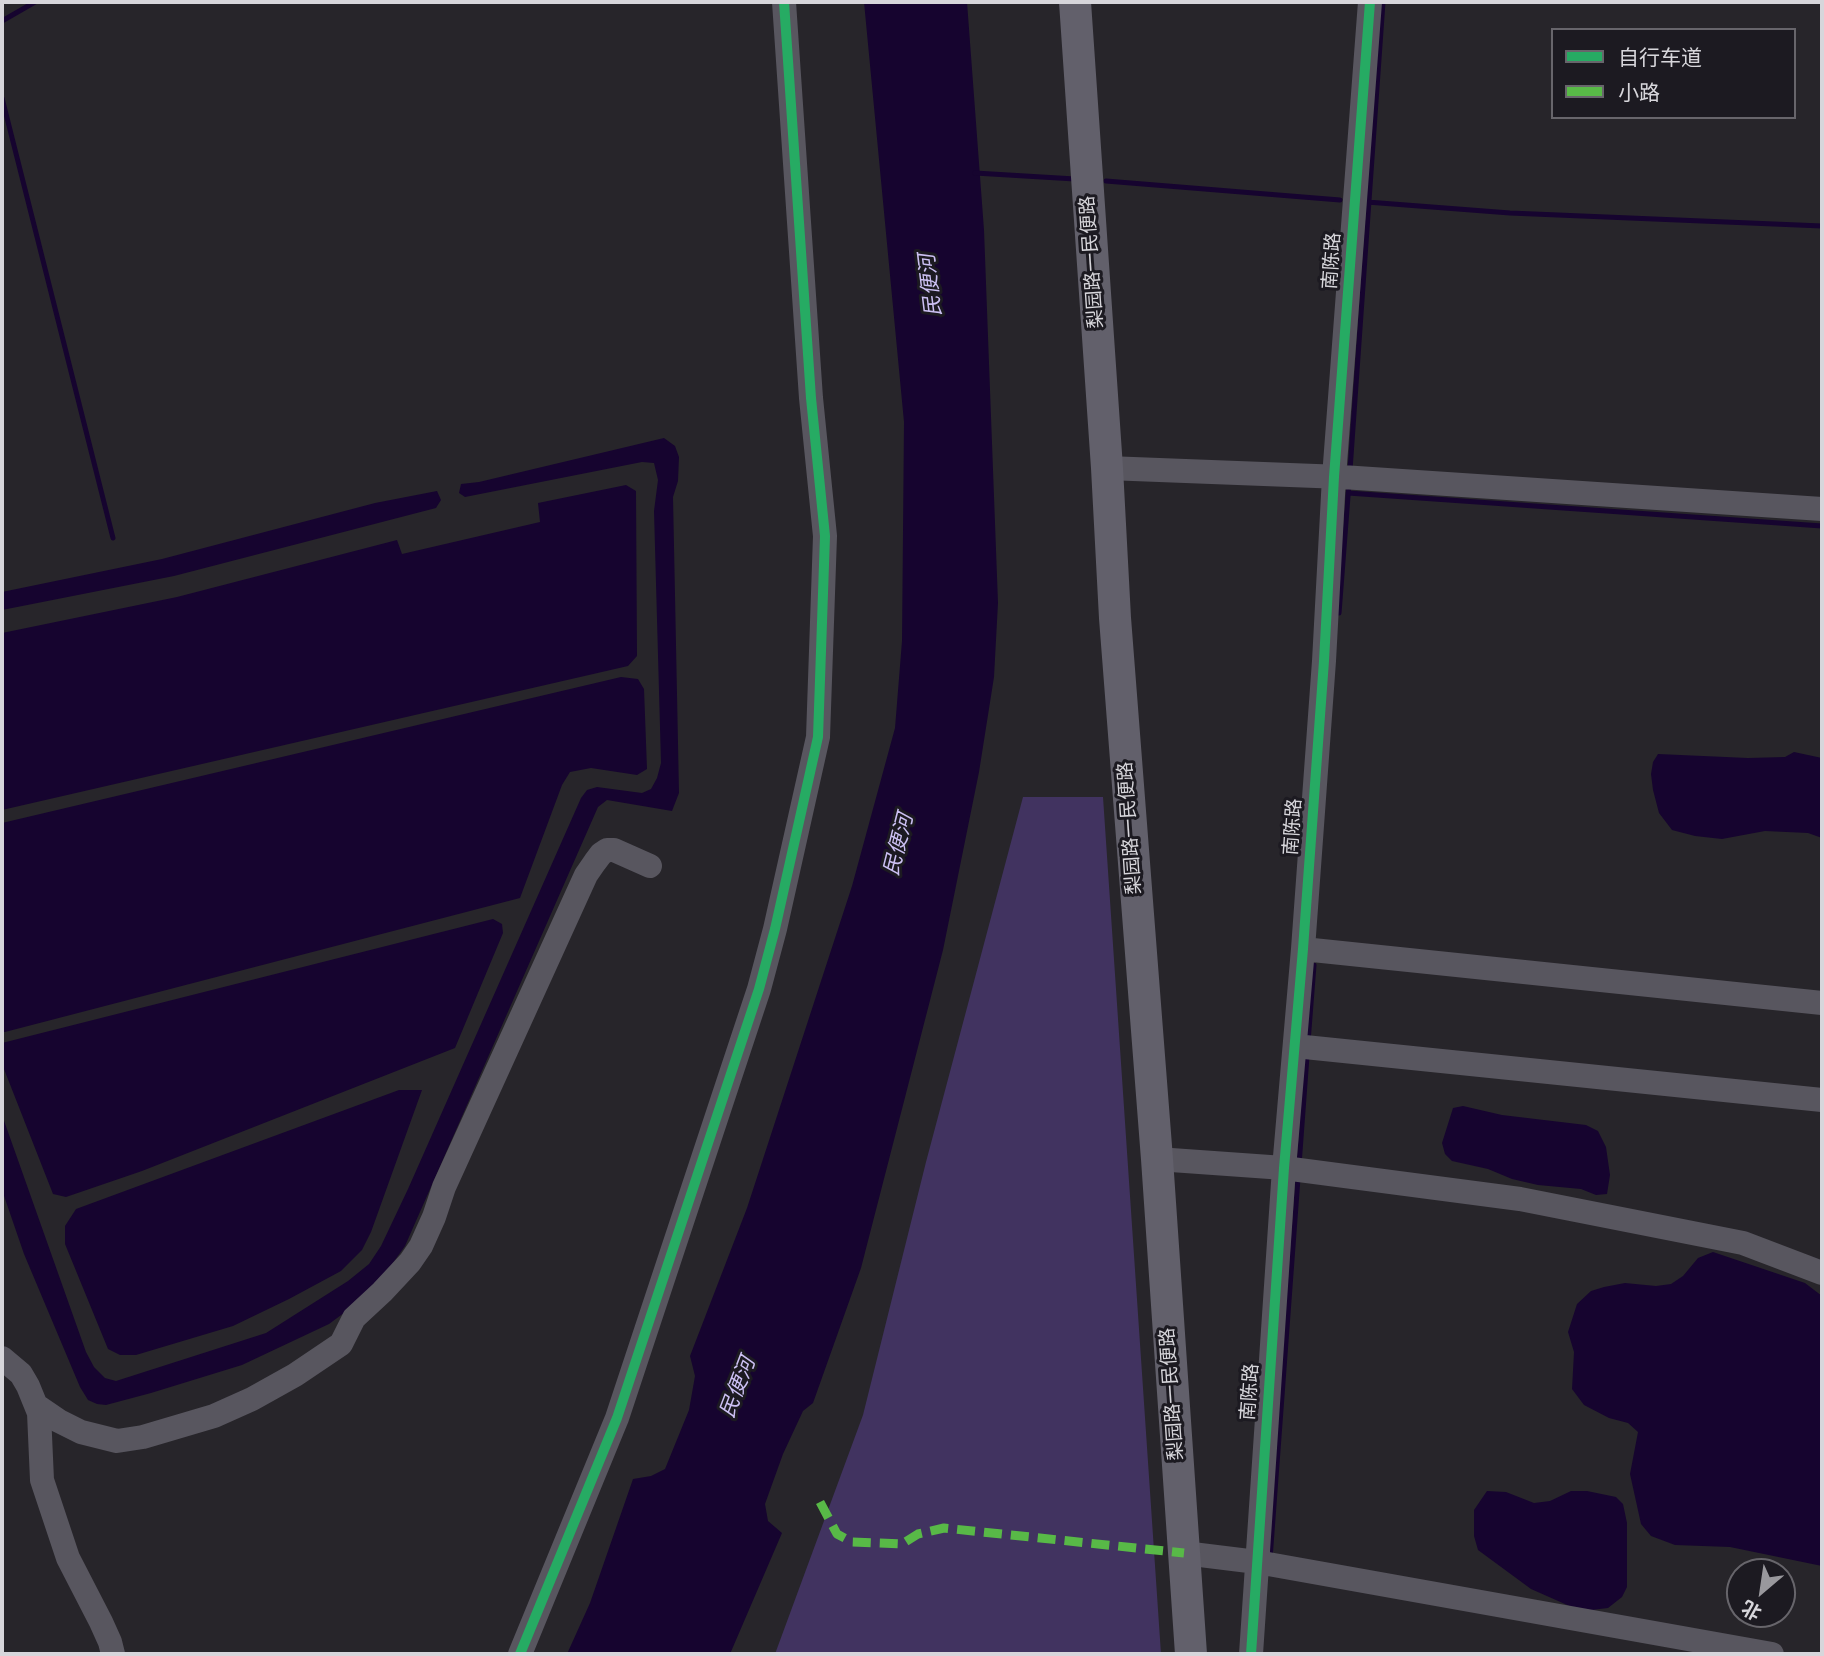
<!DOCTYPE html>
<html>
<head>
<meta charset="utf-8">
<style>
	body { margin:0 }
	#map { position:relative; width:1824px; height:1656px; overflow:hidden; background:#27252a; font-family:"Nunito Sans","Noto Sans SC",sans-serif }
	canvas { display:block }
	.frame { position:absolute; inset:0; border:4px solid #d7d6db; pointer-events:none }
	.legend { position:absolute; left:1551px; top:28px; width:245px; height:91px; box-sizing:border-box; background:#1c1a21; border:2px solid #67656b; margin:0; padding:9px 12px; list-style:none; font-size:21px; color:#d7d6db }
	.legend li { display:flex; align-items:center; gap:14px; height:35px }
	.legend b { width:35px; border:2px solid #67656b }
	.north { position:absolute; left:1726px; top:1558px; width:70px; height:70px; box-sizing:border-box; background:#1c1a21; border:2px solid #67656b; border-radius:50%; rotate:209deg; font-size:19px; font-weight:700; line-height:28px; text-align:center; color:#d7d6db }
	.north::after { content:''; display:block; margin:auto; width:24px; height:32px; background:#99989d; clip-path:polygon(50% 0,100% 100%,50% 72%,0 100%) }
</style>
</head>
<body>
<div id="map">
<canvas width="1824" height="1656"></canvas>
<div class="frame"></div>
<ul class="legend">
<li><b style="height:9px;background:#26ab63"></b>自行车道</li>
<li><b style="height:9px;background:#58b947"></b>小路</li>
</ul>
<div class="north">北</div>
</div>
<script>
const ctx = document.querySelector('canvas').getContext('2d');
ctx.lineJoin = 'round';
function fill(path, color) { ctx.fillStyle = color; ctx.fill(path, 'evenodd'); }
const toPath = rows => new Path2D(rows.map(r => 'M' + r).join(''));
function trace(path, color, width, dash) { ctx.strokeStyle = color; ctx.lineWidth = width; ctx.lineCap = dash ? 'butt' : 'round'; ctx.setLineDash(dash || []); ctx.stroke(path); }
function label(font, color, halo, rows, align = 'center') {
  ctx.font = font + ' "Nunito Sans","Noto Sans SC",sans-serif'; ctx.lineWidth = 6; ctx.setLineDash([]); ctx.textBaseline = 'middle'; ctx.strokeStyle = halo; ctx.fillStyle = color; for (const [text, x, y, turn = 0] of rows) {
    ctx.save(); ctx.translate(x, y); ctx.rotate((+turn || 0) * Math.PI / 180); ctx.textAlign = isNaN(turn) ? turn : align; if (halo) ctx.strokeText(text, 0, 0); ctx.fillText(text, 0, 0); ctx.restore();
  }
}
fill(toPath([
	[1023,797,1103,797,1161,1654,775,1654,863,1415,926,1162]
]), '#413360');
fill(toPath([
	[864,2,967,2,984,230,998,603,994,677,979,772,943,950,861,1268,813,1403,803,1411,783,1454,765,1504,768,1521,782,1533,730,1654,567,1654,590,1603,633,1479,651,1476,665,1469,689,1410,695,1376,690,1356,747,1208,852,886,895,728,902,641,904,422],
	[664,438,675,446,679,457,678,481,673,497,679,793,672,811,607,800,598,807,405,1246,388,1270,360,1301,329,1324,242,1365,151,1393,106,1405,97,1404,88,1400,80,1387,24,1254,2,1190,2,1115,86,1352,94,1367,105,1378,116,1381,266,1333,348,1281,369,1264,381,1246,408,1189,581,798,587,790,597,787,642,793,651,789,657,778,661,763,654,511,658,480,654,463,642,462,465,497,459,493,461,484,479,482],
	[626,485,636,491,637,656,628,666,2,810,2,633,177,597,397,540,402,554,540,522,538,503],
	[437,491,441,500,436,508,174,576,2,610,2,592,162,559,375,503],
	[621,677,638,679,644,689,647,769,637,775,591,768,570,772,562,785,520,898,5,1032,2,1032,2,823],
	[1794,752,1822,758,1822,838,1808,833,1765,831,1722,839,1695,836,1672,830,1659,813,1653,790,1651,774,1653,762,1658,754,1748,758,1785,757],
	[493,919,502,924,503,933,455,1048,142,1171,66,1197,53,1194,2,1064,2,1043],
	[399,1090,422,1090,371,1232,362,1250,341,1271,289,1299,233,1326,136,1355,120,1355,108,1349,65,1244,65,1226,76,1209],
	[1463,1106,1502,1115,1586,1125,1598,1131,1606,1147,1610,1175,1607,1194,1596,1195,1581,1189,1538,1185,1512,1179,1488,1169,1452,1161,1445,1154,1442,1143,1453,1108],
	[1713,1252,1805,1283,1822,1296,1822,1566,1730,1547,1675,1545,1651,1536,1641,1524,1630,1474,1638,1432,1628,1423,1609,1418,1584,1405,1572,1389,1574,1352,1568,1332,1577,1304,1591,1291,1604,1287,1625,1283,1656,1286,1671,1284,1683,1276,1698,1258],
	[1487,1491,1506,1492,1534,1503,1550,1501,1571,1491,1587,1491,1616,1497,1623,1504,1627,1523,1627,1587,1622,1597,1608,1608,1591,1610,1574,1608,1531,1589,1478,1550,1474,1536,1474,1510]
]), '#16042f');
trace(toPath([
	[2,21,35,2],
	[2,98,113,538],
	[975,173,1075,179],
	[1106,181,1340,200],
	[1367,202,1510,213,1822,226],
	[1350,470,1383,2],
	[1348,493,1822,526],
	[1339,613,1349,483],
	[1308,1042,1314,965],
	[1299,1165,1307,1056],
	[1270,1559,1298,1178]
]), '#16042f', 5);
trace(toPath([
	[1107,468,1342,477,1822,509],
	[1303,949,1822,1003],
	[1295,1046,1822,1100],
	[1157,1159,1284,1168,1520,1199,1743,1243,1822,1273],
	[2,1358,21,1374,28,1386,39,1413,42,1480,68,1558,101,1622,110,1642,113,1654],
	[37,1406,59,1421,81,1432,117,1441,143,1437,214,1416,252,1399,295,1375,341,1344,354,1318,382,1292,410,1262,421,1246,434,1217,444,1187,586,875,595,862,601,854,607,850,614,850,650,866],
	[1184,1553,1257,1562,1772,1654],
	[520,1654,617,1418,759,989,775,929,818,737,825,536,811,398,784,2],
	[1251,1654,1284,1168,1303,949,1324,661,1334,477,1370,2]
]), '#58565f', 24);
trace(toPath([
	[1075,2,1107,468,1115,618,1157,1159,1191,1654]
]), '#62606b', 32);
trace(toPath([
	[820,1502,837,1534,852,1542,902,1544,918,1534,944,1528,1184,1553]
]), '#58b947', 9, [18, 9]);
trace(toPath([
	[520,1654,617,1418,759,989,775,929,818,737,825,536,811,398,784,2],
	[1251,1654,1284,1168,1303,949,1324,661,1334,477,1370,2]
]), '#26ab63', 10);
label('19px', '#d7d6db', '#1c1a21', [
	["南陈路",1333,261,-86],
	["梨园路一民便路",1093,262,-94],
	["南陈路",1294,827,-86],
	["梨园路一民便路",1131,828,-94],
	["南陈路",1251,1392,-86],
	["梨园路一民便路",1173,1394,-94]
]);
label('italic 21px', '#ccc0f3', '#1c1a21', [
	["民便河",932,285,-97],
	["民便河",900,845,-76],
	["民便河",739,1388,-69]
]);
</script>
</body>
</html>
